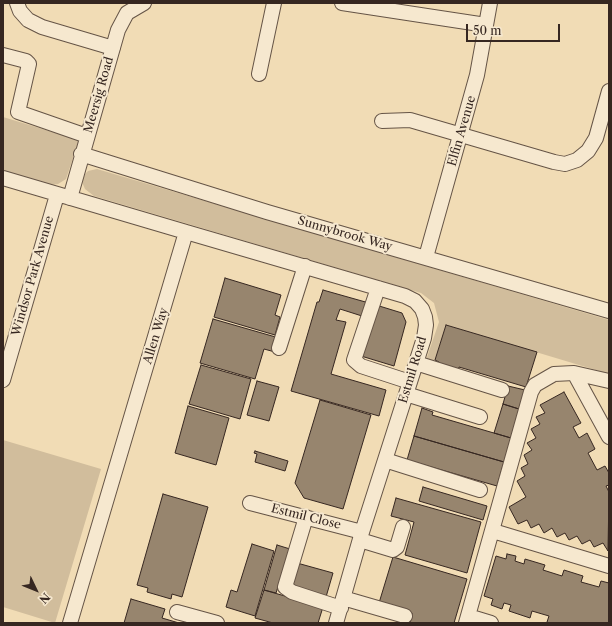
<!DOCTYPE html>
<html>
<head>
<meta charset="utf-8">
<style>
	body { margin:0 }
	#map { position:relative; width:612px; height:626px; overflow:hidden; background:#f1dcb5; font-family:"Libre Caslon Text",serif }
	canvas { display:block }
	.frame { position:absolute; inset:0; border:4px solid #362721; pointer-events:none }
	.north { position:absolute; left:16px; top:570px; width:40px; height:40px; -webkit-text-stroke:3px #f6e8cf; paint-order:stroke; rotate:133deg; font-size:11px; font-weight:700; line-height:16px; text-align:center; color:#362721 }
	.north::after { content:''; display:block; margin:auto; width:14px; height:18px; background:#362721; clip-path:polygon(50% 0,100% 100%,50% 72%,0 100%) }
	.scale { position:absolute; left:466px; top:24px; width:94px; height:18px; box-sizing:border-box; border:2px solid #362721; border-top:0; padding-left:5px; font-size:12px; line-height:14px; white-space:nowrap; color:#362721; -webkit-text-stroke:3px #f6e8cf; paint-order:stroke }
</style>
</head>
<body>
<div id="map">
<canvas width="612" height="626"></canvas>
<div class="frame"></div>
<div class="north">N</div>
<div class="scale">50 m</div>
</div>
<script>
const ctx = document.querySelector('canvas').getContext('2d');
ctx.lineJoin = 'round';
function fill(path, color) { ctx.fillStyle = color; ctx.fill(path, 'evenodd'); }
const toPath = rows => new Path2D(rows.map(r => 'M' + r).join(''));
function trace(path, color, width, dash) { ctx.strokeStyle = color; ctx.lineWidth = width; ctx.lineCap = dash ? 'butt' : 'round'; ctx.setLineDash(dash || []); ctx.stroke(path); }
function label(font, color, halo, rows, align = 'center') {
  ctx.font = font + ' "Libre Caslon Text",serif'; ctx.lineWidth = 4; ctx.setLineDash([]); ctx.textBaseline = 'middle'; ctx.strokeStyle = halo; ctx.fillStyle = color; for (const [text, x, y, turn = 0] of rows) {
    ctx.save(); ctx.translate(x, y); ctx.rotate((+turn || 0) * Math.PI / 180); ctx.textAlign = isNaN(turn) ? turn : align; if (halo) ctx.strokeText(text, 0, 0); ctx.fillText(text, 0, 0); ctx.restore();
  }
}
fill(toPath([
	[3,117,79,140,66,179,58,184,49,185,3,171],
	[97,169,609,320,609,374,446,325,434,363,426,360,439,322,434,303,421,293,94,196,85,189,82,182,85,174,88,171],
	[3,440,101,469,55,623,3,607]
]), '#d1bd9c');
const building = toPath([
	[225,278,281,295,275,315,280,317,275,335,214,317,225,278],
	[323,290,369,303,362,316,340,309,336,320,346,322,331,374,386,390,379,416,291,391,317,302,319,302,323,290],
	[376,305,402,313,406,322,394,366,361,356,376,305],
	[213,319,279,338,275,352,264,349,255,379,200,363,213,319],
	[446,325,537,352,526,387,459,367,458,372,437,366,439,362,435,360,446,325],
	[201,365,251,379,240,419,189,404,201,365],
	[257,381,279,387,269,421,247,415,257,381],
	[508,386,525,390,519,409,503,404,508,386],
	[564,392,581,423,573,427,579,438,587,433,595,449,588,453,597,470,605,466,609,473,609,485,606,486,609,492,608,551,603,543,594,547,590,540,582,544,577,536,569,540,565,533,557,537,552,528,544,533,539,524,531,528,527,520,518,524,509,507,526,497,517,481,525,476,521,468,528,464,524,455,532,450,527,443,536,438,531,429,540,424,536,417,545,413,540,405,564,392],
	[320,400,371,415,343,509,304,498,295,483,320,400],
	[503,404,519,409,511,438,494,433,503,404],
	[188,406,229,418,216,465,175,453,188,406],
	[422,408,433,412,432,415,511,438,504,462,414,436,422,408],
	[414,436,504,462,497,486,407,460,414,436],
	[255,451,288,461,285,471,255,462,257,454,254,453,255,451],
	[423,487,487,506,483,520,419,501,423,487],
	[163,494,208,507,182,597,172,594,171,599,147,592,148,588,137,585,163,494],
	[396,498,481,522,467,573,405,555,414,522,391,516,396,498],
	[252,544,274,551,255,616,226,607,231,590,237,592,252,544],
	[277,545,290,549,276,593,264,590,277,545],
	[507,554,516,556,515,561,524,564,525,559,545,565,543,570,562,576,564,570,583,576,581,582,599,587,601,581,609,583,609,623,550,623,547,622,549,616,532,611,530,618,509,611,511,605,504,603,502,609,491,605,493,599,484,596,496,556,506,559,507,554],
	[393,557,467,579,454,623,410,623,412,613,379,603,393,557],
	[297,563,333,573,326,597,290,587,297,563],
	[264,590,323,607,318,623,273,623,255,618,264,590],
	[131,599,165,609,162,618,179,623,124,623,131,599]
]);
fill(building, '#97856e');
trace(building, '#362721', 1);
const minor = toPath([
	[17,3,20,11,28,20,42,27,113,48],
	[342,3,486,25],
	[3,55,26,61,29,64,18,112,87,136],
	[259,74,274,3],
	[382,121,410,120,554,162,565,164,577,160,588,151,596,138,609,91],
	[81,154,267,212,609,311],
	[3,178,186,232,70,623],
	[70,198,118,30,127,13,144,3],
	[186,232,405,296,415,301,422,309,425,317,426,325,424,338,362,532,336,623],
	[426,257,477,75,490,3],
	[378,288,354,360,361,366,410,382],
	[279,348,305,266],
	[416,363,502,390],
	[574,373,609,437],
	[3,380,57,195],
	[406,394,480,417],
	[385,460,480,490],
	[250,503,362,532],
	[306,517,285,587,292,592,341,608],
	[493,531,609,566],
	[360,540,393,550,397,547,403,527],
	[343,598,405,616],
	[177,612,217,623],
	[468,616,491,623],
	[466,623,531,392,535,385,554,374,574,373,609,381]
]);
trace(minor, '#655446', 16);
trace(minor, '#f6e8cf', 14);
label('12px', '#362721', '#f6e8cf', [
	["Meersig Road",99,95,-74],
	["Elfin Avenue",462,131,-74],
	["Sunnybrook Way",345,234,16],
	["Windsor Park Avenue",33,276,-74],
	["Allen Way",156,336,-73],
	["Estmil Road",413,370,-73],
	["Estmil Close",306,517,14]
]);
</script>
</body>
</html>
